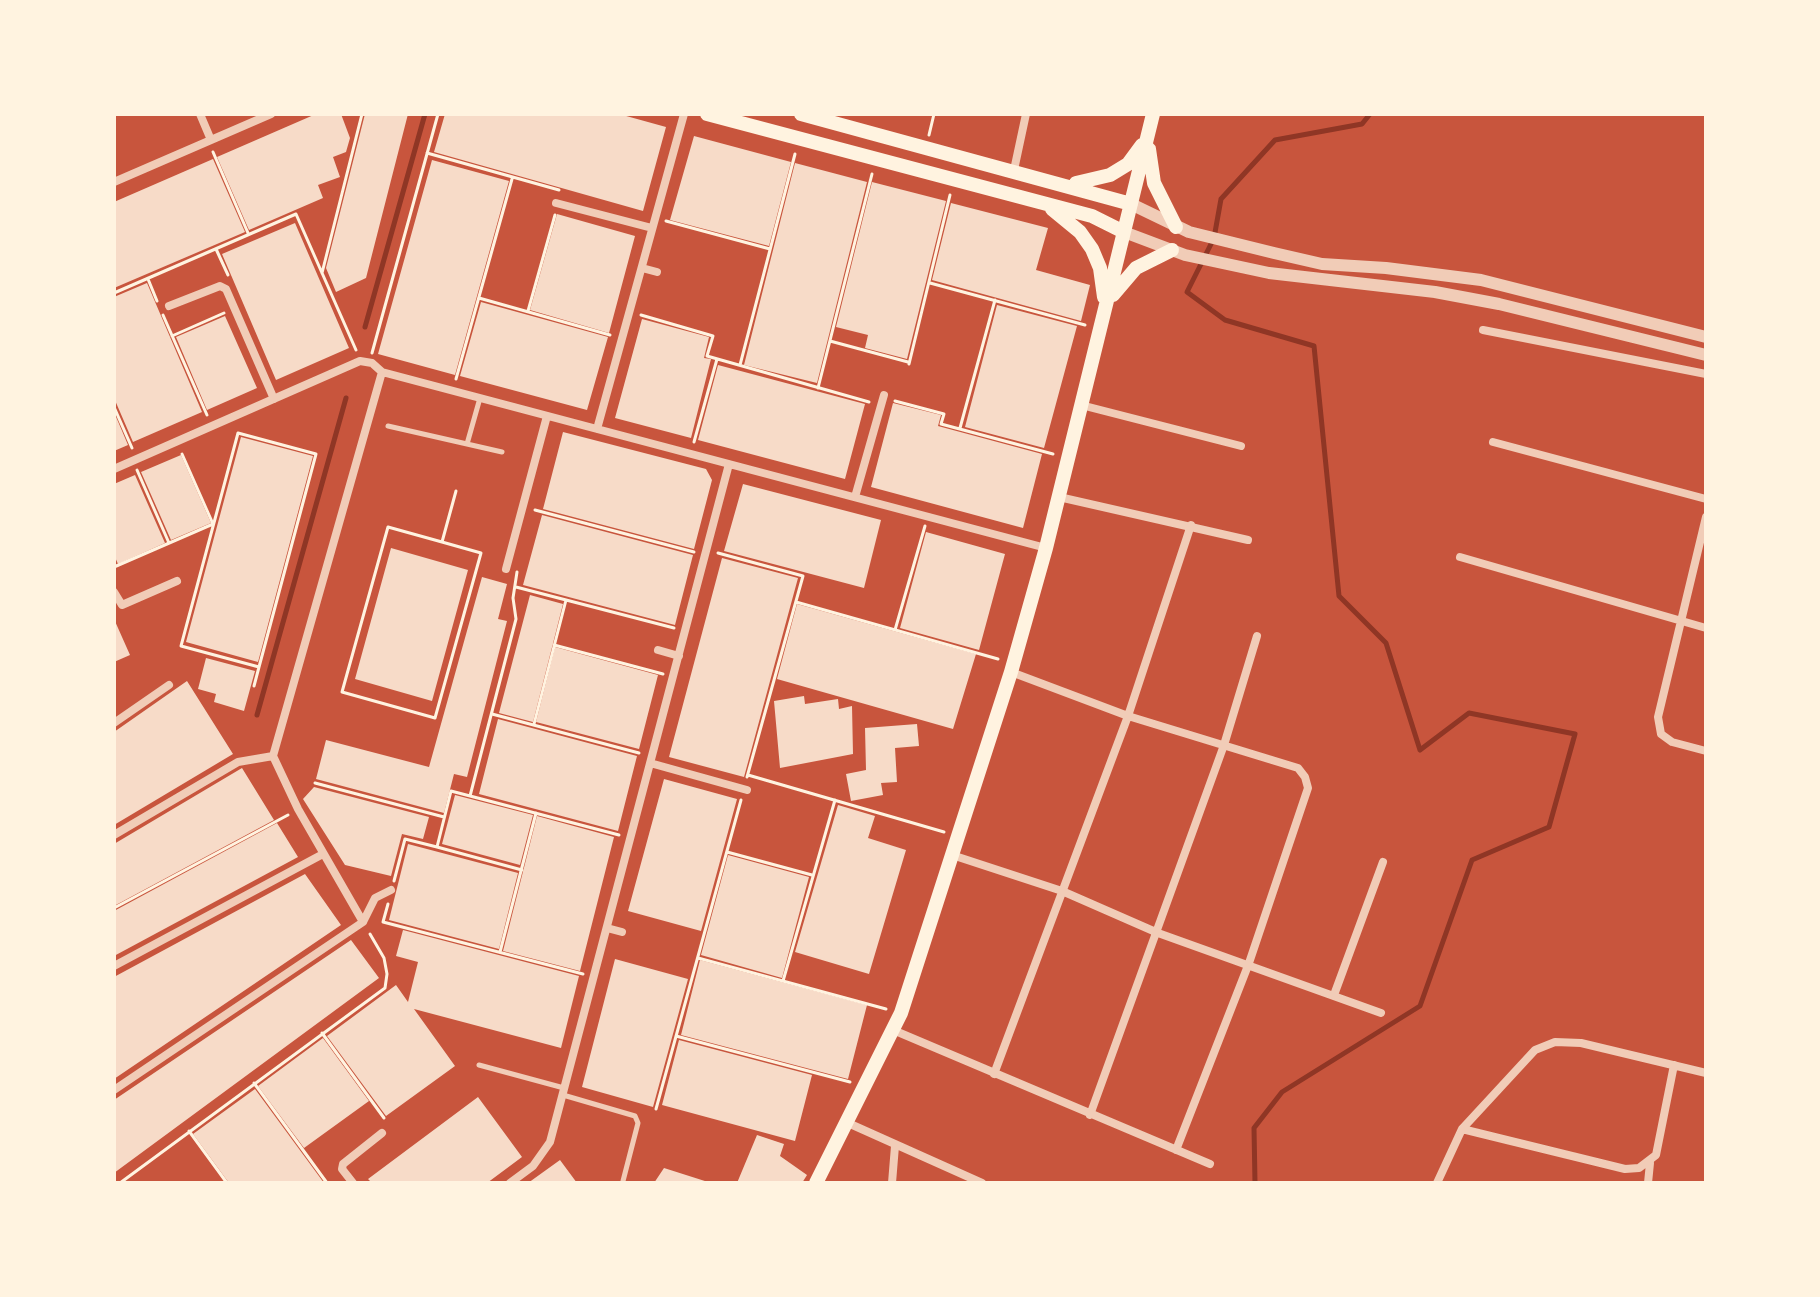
<!DOCTYPE html>
<html>
<head>
<meta charset="utf-8">
<style>
	body { margin:0 }
	#map { position:relative; width:1820px; height:1297px; overflow:hidden; background:#c8553d; font-family:Overpass,sans-serif }
	canvas { display:block }
	.frame { position:absolute; inset:0; border:116px solid #fff3e0; pointer-events:none }
</style>
</head>
<body>
<div id="map">
<canvas width="1820" height="1297"></canvas>
<div class="frame"></div>
</div>
<script>
const ctx = document.querySelector('canvas').getContext('2d');
ctx.lineJoin = 'round';
const toPath = rows => new Path2D(rows.map(r => 'M' + r).join(''));
function trace(path, color, width, dash) { ctx.strokeStyle = color; ctx.lineWidth = width; ctx.lineCap = dash ? 'butt' : 'round'; ctx.setLineDash(dash || []); ctx.stroke(path); }
function fill(path, color) { ctx.fillStyle = color; ctx.fill(path, 'evenodd'); }
trace(toPath([
	[365,327,425,114],
	[257,715,346,398],
	[1255,1183,1254,1128,1282,1092,1420,1006,1472,860,1549,827,1575,734,1469,713,1420,750,1386,643,1339,596,1314,346,1225,320,1187,292,1214,238,1221,199,1275,140,1362,124,1370,114]
]), '#8f3625', 5);
fill(toPath([
	[316,114,341,114,350,138,346,152,333,157,340,177,318,185,323,198,249,230,217,157],
	[365,114,408,114,366,278,336,292,326,268],
	[445,114,619,114,666,127,643,211,434,152],
	[694,136,791,162,769,246,670,220],
	[213,159,245,232,114,288,114,202],
	[432,160,509,181,455,375,378,354],
	[795,163,867,182,817,383,744,365],
	[872,182,946,201,907,359,865,348,868,335,836,327],
	[951,203,1048,228,1036,270,1090,285,1081,321,932,280],
	[557,214,635,236,609,333,530,310],
	[295,223,349,348,276,380,222,254],
	[147,283,202,412,133,442,114,398,114,297],
	[481,302,608,337,587,410,460,376],
	[997,305,1077,326,1044,448,965,427],
	[225,316,257,388,207,410,176,337],
	[642,319,709,337,704,358,711,359,691,438,615,418],
	[718,365,865,404,845,479,698,440],
	[893,403,941,415,938,426,1042,454,1023,528,871,487],
	[114,412,128,445,114,451],
	[563,432,706,469,712,480,694,549,543,509],
	[241,437,313,456,258,662,186,642],
	[181,455,211,523,171,540,141,472],
	[135,475,165,543,118,564,114,555,114,484],
	[743,484,881,520,864,588,724,551],
	[542,515,693,555,675,625,523,585],
	[926,532,1005,554,979,650,900,628],
	[391,548,468,570,432,701,355,679],
	[722,558,798,578,744,777,669,757],
	[482,577,507,584,498,619,507,621,467,777,454,774,444,813,316,779,326,740,429,767],
	[530,595,563,604,533,722,499,713],
	[797,604,976,654,953,729,777,679],
	[114,619,130,655,114,662],
	[555,647,658,675,639,749,536,722],
	[206,658,255,671,244,711,214,702,216,694,198,689],
	[187,681,233,754,114,825,114,732],
	[804,696,805,704,838,699,839,709,852,706,853,754,780,768,774,701],
	[498,719,637,756,618,831,479,794],
	[917,724,919,746,895,748,897,782,881,783,883,795,851,801,846,774,866,770,865,728],
	[242,768,274,820,114,906,114,844],
	[664,779,737,799,701,931,628,911],
	[314,787,429,817,423,839,402,834,391,876,345,865,303,799],
	[455,795,533,815,520,865,442,844],
	[838,805,875,816,868,838,906,850,869,974,795,952],
	[537,816,614,837,580,971,503,951],
	[277,823,298,857,114,956,114,911],
	[408,844,518,873,499,949,389,920],
	[728,855,809,877,782,978,701,955],
	[305,874,341,925,114,1079,114,977],
	[403,930,579,976,561,1048,414,1009,455,1066,386,1116,327,1036,396,985,408,1002,418,962,396,956],
	[351,940,379,978,114,1173,114,1100],
	[615,959,688,979,653,1107,582,1087],
	[700,960,867,1005,848,1079,681,1035],
	[323,1038,369,1101,304,1148,258,1086],
	[679,1040,812,1075,795,1141,662,1105],
	[255,1089,324,1183,229,1183,193,1134],
	[478,1097,522,1157,487,1183,372,1183,368,1179],
	[757,1135,784,1144,780,1156,807,1175,802,1183,737,1183],
	[560,1160,577,1183,528,1183],
	[664,1168,708,1182,708,1183,654,1183]
]), '#f7dbc8');
trace(toPath([
	[929,135,934,114],
	[213,152,248,233],
	[427,153,559,190],
	[666,221,770,249],
	[216,249,228,275],
	[322,273,362,114],
	[148,279,157,301],
	[930,283,1085,325],
	[114,293,296,214,356,350],
	[479,298,610,335],
	[528,311,555,215],
	[163,315,207,415],
	[641,315,713,336,707,356,869,402],
	[172,336,224,313],
	[830,341,908,362],
	[372,353,438,114],
	[909,364,950,195],
	[740,365,795,154],
	[456,379,512,179],
	[818,388,872,174],
	[895,401,944,414,941,424,1053,454],
	[114,407,132,448],
	[960,428,995,300],
	[238,433,316,454,259,667,181,646,238,433],
	[694,442,717,359],
	[137,470,169,543],
	[535,510,694,552],
	[442,542,481,553,435,718,342,692,388,527,442,542,456,491],
	[718,553,803,576,747,777],
	[114,567,213,524,182,454],
	[516,587,674,628],
	[796,602,998,659],
	[895,630,925,526],
	[554,645,663,674],
	[254,686,259,667],
	[492,714,639,753],
	[534,724,566,600],
	[748,775,944,832],
	[315,783,444,817],
	[470,796,516,619,513,598,517,572],
	[437,847,522,870],
	[727,852,812,875],
	[394,881,405,839,437,847,451,791,619,835],
	[388,904,383,922,583,974],
	[114,908,288,815],
	[500,952,536,813],
	[698,958,886,1009],
	[783,981,835,800],
	[322,1033,384,1118],
	[676,1036,850,1082],
	[254,1083,327,1183],
	[656,1109,741,800],
	[189,1131,227,1183],
	[120,1183,385,988,387,974,384,958,370,934]
]), '#fff3e0', 3);
trace(toPath([
	[388,426,467,444,480,398],
	[467,444,502,452],
	[479,1065,564,1088],
	[563,1095,635,1116,638,1123,623,1181]
]), '#f1ccb7', 5);
trace(toPath([
	[200,114,211,140],
	[1014,170,1026,114],
	[114,182,271,114],
	[556,203,652,228],
	[642,268,657,272],
	[169,306,220,286,226,289,274,399],
	[1483,330,1706,374],
	[1081,405,1241,446],
	[597,429,684,114],
	[1493,442,1706,499],
	[114,469,360,361,372,363,382,372,1046,548],
	[855,497,884,395],
	[1059,497,1248,540],
	[1706,517,1658,717,1661,734,1672,742,1706,751],
	[1460,557,1706,628],
	[506,569,547,416],
	[114,592,122,605,177,581],
	[658,650,679,656],
	[1011,672,1128,716,1298,768,1305,777,1308,788,1249,963,1176,1150],
	[114,723,169,685],
	[650,763,747,790],
	[114,835,238,762,273,756],
	[952,855,1062,891,1158,933,1381,1013],
	[363,922,298,809,273,756,382,372],
	[607,928,622,932],
	[114,966,323,854],
	[1334,995,1383,862],
	[893,1030,1210,1164],
	[994,1074,1128,716,1191,525],
	[114,1090,363,922,375,898,391,890],
	[1090,1115,1224,745,1257,636],
	[848,1123,982,1183],
	[1462,1129,1625,1169,1639,1168,1656,1155,1674,1065],
	[353,1183,342,1169,343,1164,382,1133],
	[510,1183,533,1166,550,1142,729,464],
	[892,1183,895,1146],
	[1437,1183,1462,1129,1535,1050,1555,1042,1581,1043,1706,1073],
	[1648,1183,1650,1163]
]), '#f1ccb7', 8);
trace(toPath([
	[1131,204,1189,232,1274,253,1322,264,1386,268,1481,280,1706,337],
	[1124,232,1185,255,1269,273,1435,292,1499,304,1706,355]
]), '#f1ccb7', 12);
trace(toPath([
	[707,114,1092,216,1124,232],
	[801,114,1131,204],
	[1149,149,1154,183,1176,227],
	[1076,183,1110,175,1128,164,1142,145],
	[1052,209,1080,232,1092,249,1100,268,1104,297],
	[1113,295,1136,268,1172,250],
	[816,1183,901,1013,1011,672,1046,548,1153,114]
]), '#fff3e0', 14);
</script>
</body>
</html>
